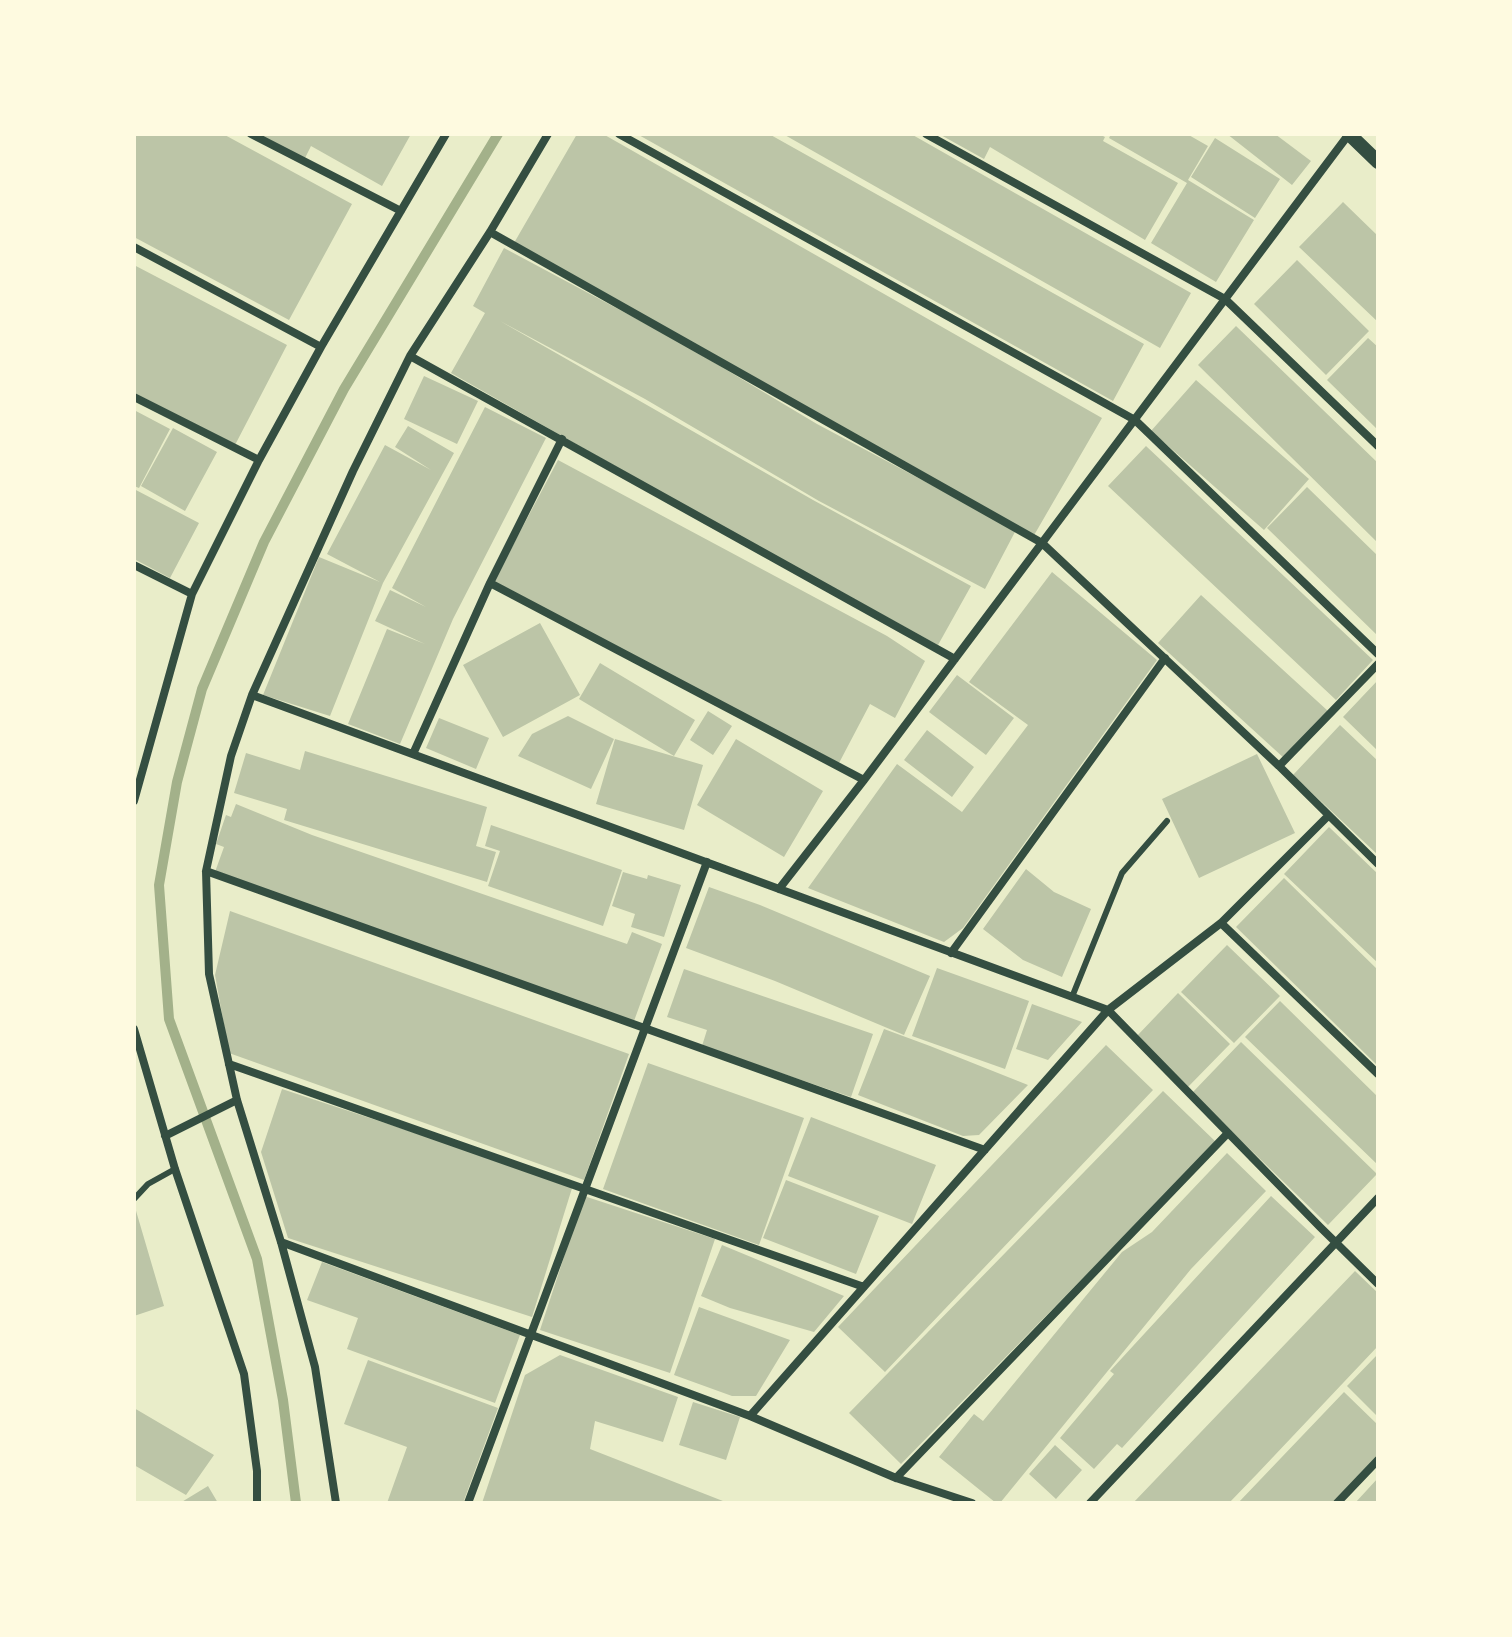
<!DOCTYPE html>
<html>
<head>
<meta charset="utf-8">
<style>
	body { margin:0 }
	#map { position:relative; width:1512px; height:1637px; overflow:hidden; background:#e9edc9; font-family:"Alegreya Sans",sans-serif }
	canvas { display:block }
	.frame { position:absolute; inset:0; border:136px solid #fefae0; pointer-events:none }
</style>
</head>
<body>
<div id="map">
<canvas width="1512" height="1637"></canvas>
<div class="frame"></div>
</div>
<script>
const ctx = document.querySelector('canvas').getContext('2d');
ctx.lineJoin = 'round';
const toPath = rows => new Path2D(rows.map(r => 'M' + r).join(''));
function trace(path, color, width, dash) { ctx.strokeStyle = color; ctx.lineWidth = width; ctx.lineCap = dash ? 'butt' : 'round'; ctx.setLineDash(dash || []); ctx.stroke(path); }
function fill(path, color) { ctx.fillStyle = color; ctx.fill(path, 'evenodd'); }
trace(toPath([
	[296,1503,283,1400,257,1259,169,1019,159,885,177,782,202,689,264,542,344,389,498,134]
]), '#a3b18a', 10);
fill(toPath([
	[134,134,223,134,352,204,289,320,134,237],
	[256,134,411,134,382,186,311,146,304,160],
	[577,134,603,134,1102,418,1033,537,514,243],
	[637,134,769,134,1144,344,1113,401],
	[783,134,911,134,1191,293,1160,348],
	[939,134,1099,134,1105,137,1103,141,1178,183,1145,240,990,147,984,159],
	[1111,134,1187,134,1208,146,1188,180,1254,220,1216,282,1151,243,1187,183,1109,138],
	[1227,134,1275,134,1311,161,1292,185],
	[1215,138,1280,179,1255,218,1191,177],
	[1343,202,1378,236,1378,322,1299,247],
	[504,248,678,341,817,424,1016,530,985,589,819,501,645,399,500,321,813,500,971,586,938,645,694,511,451,373,485,313,473,306],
	[1297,260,1369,331,1326,375,1254,304],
	[134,265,287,345,235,445,134,394],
	[1236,326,1378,463,1378,543,1198,365],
	[1368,338,1378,347,1378,430,1327,380],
	[424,376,478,401,457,444,404,419],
	[1196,380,1309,479,1264,530,1151,431],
	[485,407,546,438,453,619,400,744,348,724,387,629,425,644,375,621,390,590,426,607,392,588],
	[134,410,170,429,139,488,134,486],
	[408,426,454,453,383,583,330,716,263,695,319,557,380,582,327,554,385,445,431,470,395,447],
	[173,428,217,452,185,511,141,486],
	[1146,446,1373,660,1336,700,1108,486],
	[558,460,887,636,925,661,895,718,870,704,839,763,493,583],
	[1307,487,1378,556,1378,636,1267,528],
	[134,489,199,523,170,578,134,559],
	[1052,572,1157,660,963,928,944,942,808,888,897,764,962,812,1028,725,969,682],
	[1201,595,1328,711,1285,759,1158,643],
	[540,623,580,695,503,737,463,665],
	[600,663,695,720,674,756,579,699],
	[957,675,1014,718,986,755,929,712],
	[1378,680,1378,751,1343,717],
	[708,711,732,726,713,755,690,740],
	[568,716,614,739,591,789,518,756,532,734],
	[439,718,489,738,476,769,426,748],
	[1340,725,1378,761,1378,855,1293,775],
	[927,730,974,767,952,797,904,760],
	[615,739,703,765,684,830,596,804],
	[736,739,823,791,784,857,697,805],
	[305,751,487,807,476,846,496,852,487,882,284,820,287,809,234,793,246,753,300,770],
	[1257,754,1295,833,1199,878,1162,799],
	[236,804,312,835,627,944,632,932,662,944,634,1021,215,872,224,847,216,844,226,815,231,817],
	[491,825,622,870,603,926,488,886,500,851,485,846],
	[1329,827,1378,874,1378,963,1284,874],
	[1026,869,1054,892,1091,909,1062,977,1023,960,983,929],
	[623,872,647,879,648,875,681,885,664,937,631,927,635,914,612,906],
	[1284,878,1378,970,1378,1066,1236,927],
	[709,887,760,905,930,976,904,1035,775,981,686,948],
	[230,911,629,1054,584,1180,229,1053,215,975],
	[1227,945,1280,996,1234,1043,1181,992],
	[937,968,1029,1001,1005,1069,912,1036],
	[684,969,873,1034,851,1097,702,1046,707,1030,667,1017],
	[1178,993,1230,1044,1187,1088,1135,1038],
	[1280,1001,1378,1097,1378,1165,1245,1037],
	[1032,1004,1082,1022,1048,1060,1016,1049],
	[884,1029,930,1046,1028,1085,979,1135,963,1136,886,1106,858,1095],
	[1241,1042,1377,1174,1328,1225,1192,1093],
	[1106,1045,1153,1090,885,1372,838,1327],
	[648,1063,804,1118,759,1245,603,1189],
	[282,1089,573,1185,532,1317,288,1238,261,1152],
	[1163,1091,1216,1142,901,1464,849,1413],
	[811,1117,936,1165,912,1224,788,1176],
	[1227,1153,1266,1191,1191,1269,1000,1503,996,1503,939,1457,974,1414,983,1421,1122,1252,1152,1232],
	[786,1180,879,1216,856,1274,763,1238],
	[584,1196,715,1239,670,1373,540,1330],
	[1271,1196,1315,1237,1122,1448,1117,1444,1094,1469,1060,1438,1114,1374,1110,1371],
	[134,1204,164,1306,134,1316],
	[722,1245,751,1257,844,1296,814,1332,730,1308,701,1296],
	[322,1262,520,1335,495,1403,347,1349,358,1318,307,1300],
	[1355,1271,1378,1293,1378,1346,1257,1474,1229,1503,1133,1503],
	[699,1307,790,1340,756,1396,732,1396,674,1375],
	[1378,1354,1378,1417,1347,1386],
	[560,1355,678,1397,663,1442,595,1421,590,1449,728,1503,482,1503,525,1375],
	[368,1360,498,1408,463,1503,387,1503,407,1447,344,1424],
	[1344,1392,1378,1425,1378,1457,1333,1503,1238,1503],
	[693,1402,740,1417,726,1460,679,1445],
	[134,1408,214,1455,186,1495,134,1465],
	[1055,1445,1082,1470,1056,1499,1029,1474],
	[1378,1478,1378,1503,1355,1503,1367,1490],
	[208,1486,218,1503,180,1503]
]), '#bcc5a7');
trace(toPath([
	[1072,997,1122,873,1167,821],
	[134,1199,148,1184,175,1169]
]), '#344e41', 6);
trace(toPath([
	[251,134,401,211],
	[619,134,1135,420,1378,654],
	[926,134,1225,299,1378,446],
	[490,232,1042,543,1279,766,1378,864],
	[134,247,321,347],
	[410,356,955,659],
	[134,397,259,460],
	[134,565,192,594],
	[490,583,864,780],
	[252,695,1108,1010,1320,1227,1378,1284],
	[413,754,490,583,562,439],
	[1279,766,1378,664],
	[134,801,192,594,259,460,321,347,446,134],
	[206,871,985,1150],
	[779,889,864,780,1349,134],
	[1221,923,1378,1074],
	[951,953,1165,658],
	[134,1029,175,1169,244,1374,257,1471,257,1503],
	[229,1064,864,1287],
	[165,1136,237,1100],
	[281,1242,750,1416,896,1478,972,1503],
	[750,1416,1108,1010,1221,923,1328,816],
	[896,1478,1227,1134],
	[336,1503,315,1367,281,1242,237,1100,209,974,206,871,231,756,252,695,353,471,410,356,490,232,548,134],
	[468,1503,707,862],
	[1090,1503,1378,1198],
	[1337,1503,1378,1460]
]), '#344e41', 8);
trace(toPath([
	[1349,134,1378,162]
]), '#344e41', 14);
</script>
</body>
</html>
